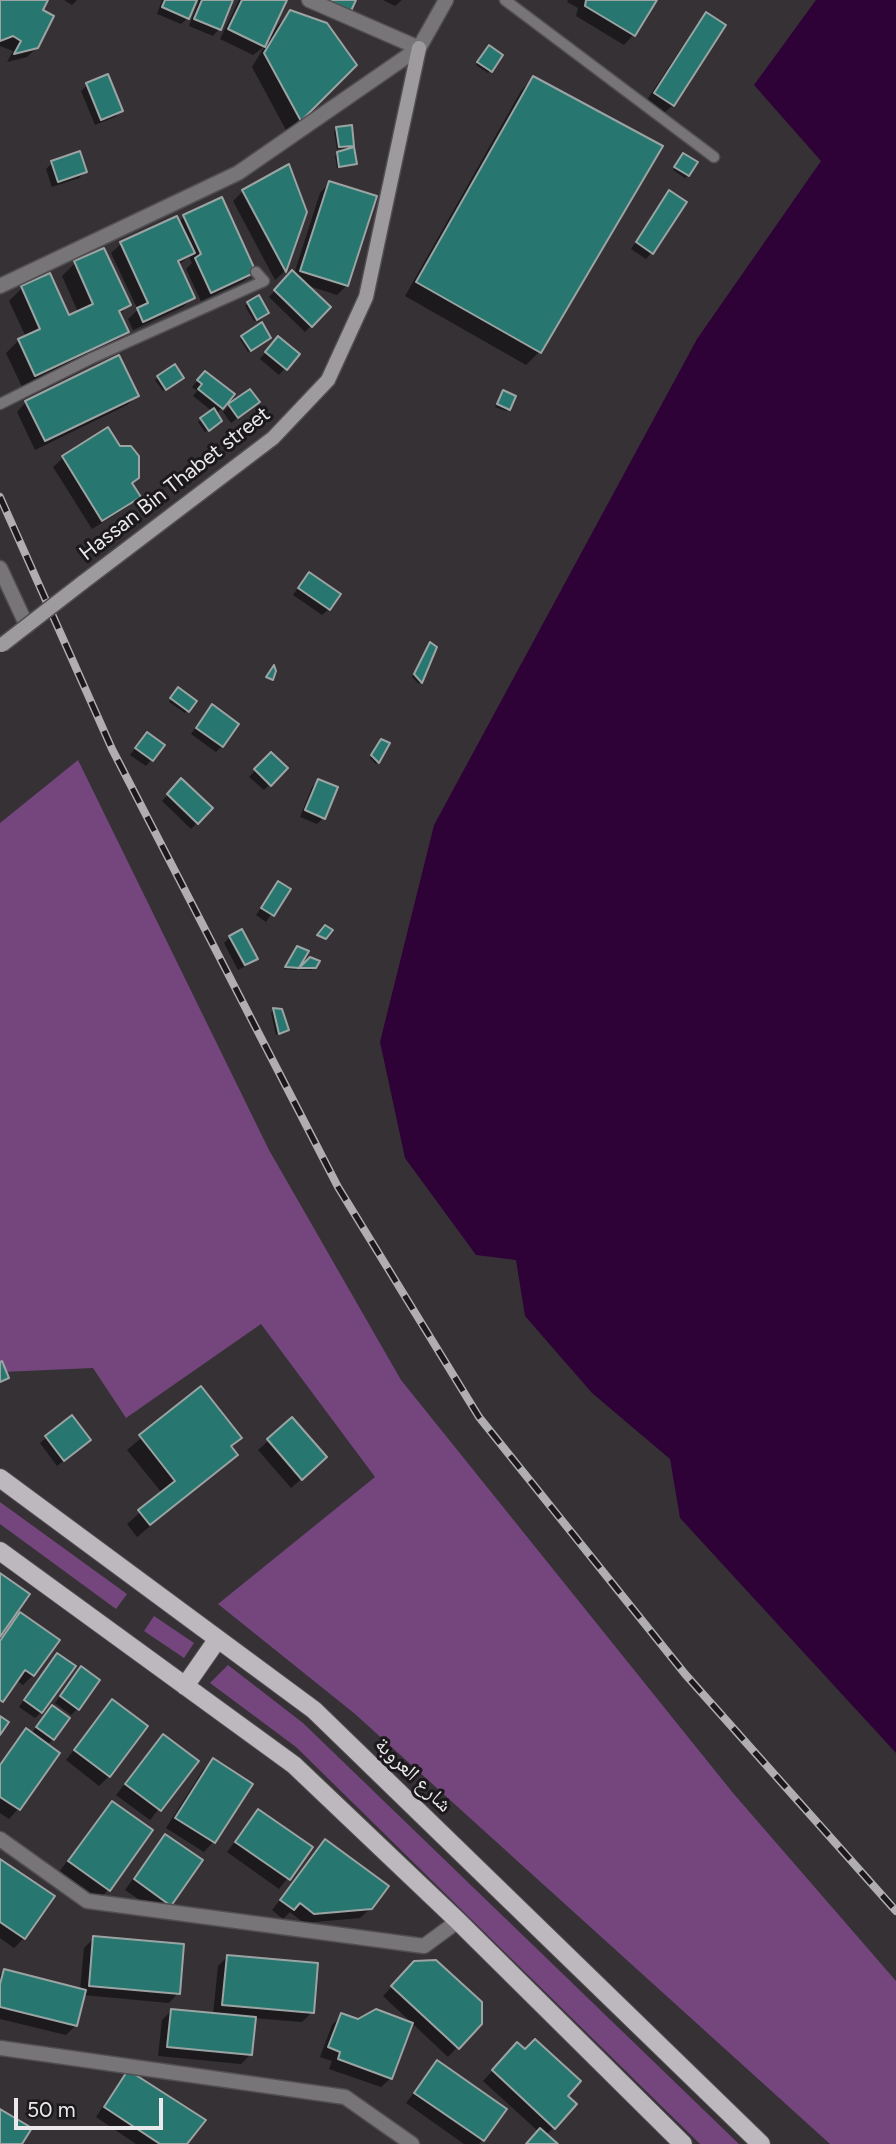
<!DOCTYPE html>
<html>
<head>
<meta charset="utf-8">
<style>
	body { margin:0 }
	#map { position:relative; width:896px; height:2144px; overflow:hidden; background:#353135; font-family:Figtree,sans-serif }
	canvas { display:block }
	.scale { position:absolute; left:14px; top:2098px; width:149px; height:32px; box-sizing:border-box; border:4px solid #ebe9ec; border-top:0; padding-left:9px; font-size:21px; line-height:24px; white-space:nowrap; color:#ebe9ec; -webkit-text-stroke:5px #1b191b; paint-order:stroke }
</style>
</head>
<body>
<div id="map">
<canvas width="896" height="2144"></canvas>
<div class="scale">50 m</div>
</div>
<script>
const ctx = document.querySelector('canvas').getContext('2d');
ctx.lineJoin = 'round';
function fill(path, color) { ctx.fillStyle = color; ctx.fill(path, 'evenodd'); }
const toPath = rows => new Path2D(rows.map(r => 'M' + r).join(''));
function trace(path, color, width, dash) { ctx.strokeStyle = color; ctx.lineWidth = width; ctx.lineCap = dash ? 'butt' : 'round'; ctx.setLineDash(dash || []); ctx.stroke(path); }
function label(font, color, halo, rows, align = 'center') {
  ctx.font = font + ' Figtree,"Noto Naskh Arabic",sans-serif'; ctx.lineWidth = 6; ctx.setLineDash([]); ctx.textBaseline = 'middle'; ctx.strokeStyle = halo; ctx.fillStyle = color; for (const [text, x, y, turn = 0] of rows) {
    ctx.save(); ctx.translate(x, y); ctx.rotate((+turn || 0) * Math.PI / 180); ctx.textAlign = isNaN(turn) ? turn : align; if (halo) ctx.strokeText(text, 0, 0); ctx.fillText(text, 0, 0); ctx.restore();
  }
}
fill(toPath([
	[78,760,269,1150,401,1380,733,1793,896,1981,896,2144,830,2144,355,1714,218,1604,375,1477,261,1324,126,1418,93,1368,2,1372,0,1370,0,823],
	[0,1502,127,1594,116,1609,0,1524],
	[154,1616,194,1643,184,1658,144,1631],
	[228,1665,303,1723,739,2144,700,2144,296,1747,210,1683]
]), '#74467d');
fill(toPath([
	[816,0,896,0,896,1753,680,1518,670,1459,592,1393,525,1316,516,1260,476,1255,405,1158,380,1042,434,825,697,339,821,161,754,85]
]), '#2f0237');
fill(toPath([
	[0,0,46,0,41,11,37,47,27,57,7,62,13,51,0,46],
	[64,0,77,0,72,5],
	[162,0,195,0,188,18,181,24,157,14],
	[199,0,232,0,219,29,213,36,189,26],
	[239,0,283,0,268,37,270,38,278,25,291,12,355,64,287,132,252,67,265,46,253,55,220,39],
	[383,0,402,0,395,6],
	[568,0,655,0,633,35,624,45,576,16,578,8,567,2],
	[706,15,673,105,663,114,645,103,697,24],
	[487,50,490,70,488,73,476,65],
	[533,78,539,352,526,365,405,296,521,91],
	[87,85,121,111,115,117,95,125,81,91],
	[337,129,352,145,349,148,337,149,334,131],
	[338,153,355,163,352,166,337,168,335,156],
	[681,158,688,175,685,178,673,170],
	[52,163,85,172,79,178,52,187,46,169],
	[329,183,347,285,337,295,306,285,329,307,305,332,269,297,292,273,294,274,320,193],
	[243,191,305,212,284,272,275,280,233,201],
	[670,192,652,252,646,259,631,249],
	[184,217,254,272,244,281,201,301,186,269,192,263,189,257,178,265,193,298,183,307,133,330,128,319,138,310,111,253,121,244,179,222],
	[103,250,129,305,119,315,127,332,114,345,22,387,6,353,19,340,26,337,9,301,22,288,68,317,78,312,62,276,75,263],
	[248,303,264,315,254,321,245,306],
	[243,337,267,340,248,352,240,339],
	[272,345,297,354,279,375,260,359],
	[175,366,179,380,163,391,155,380],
	[199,379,222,408,216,414,218,423,205,432,198,422,212,411,193,396,197,391,192,387],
	[501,394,508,409,506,411,495,407],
	[137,396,127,405,35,450,17,412,26,402],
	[258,402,231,423,223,412,229,406],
	[107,430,138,496,129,506,92,529,53,467,63,458],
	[303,581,329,609,322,615,293,595],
	[430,644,435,648,419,684,412,677],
	[176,692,194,701,185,713,169,702],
	[206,713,222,746,216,752,191,734],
	[147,734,163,745,146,766,130,755],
	[379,744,388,744,376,764,370,758],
	[271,754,286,768,264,790,249,777],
	[181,781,211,808,191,829,162,801],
	[318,781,323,818,317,824,300,817,312,787],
	[278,883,288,889,266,922,256,915],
	[229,938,244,967,238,970,224,943],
	[295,951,297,970,284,969],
	[311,959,314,967,311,970,299,970],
	[273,1010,281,1010,287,1029,276,1035,271,1013],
	[200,1388,240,1437,230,1447,236,1455,137,1537,127,1524,162,1493,127,1450],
	[71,1418,82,1446,57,1466,40,1443],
	[292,1420,315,1467,291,1488,258,1450],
	[0,1575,5,1627,6,1629,21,1614,33,1675,23,1685,16,1680,0,1702],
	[57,1655,41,1712,35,1718,19,1707],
	[81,1669,78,1708,71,1715,55,1703],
	[112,1701,109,1776,99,1786,66,1760],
	[46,1714,53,1739,47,1745,58,1753,18,1809,9,1819,0,1813,0,1763,16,1740,26,1731,31,1734],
	[163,1736,196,1761,150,1820,116,1795],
	[213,1761,251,1785,213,1842,204,1852,166,1828,203,1770],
	[112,1803,109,1889,99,1899,60,1871,102,1813],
	[258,1812,311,1848,279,1889,227,1852],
	[166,1836,170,1905,160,1914,125,1890,156,1846],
	[326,1841,371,1908,360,1918,304,1923,290,1912,283,1919,272,1910],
	[0,1861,24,1938,14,1948,0,1938],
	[94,1938,178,1993,169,2003,83,1995,76,2025,66,2035,0,2019,0,1975,4,1971,80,1990,84,1948],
	[227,1957,312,2012,302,2022,254,2018,250,2055,241,2064,158,2056,162,2020,171,2011,213,2015,218,1966],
	[415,1962,480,2023,448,2057,383,1996],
	[342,2015,391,2078,381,2087,329,2069,332,2061,320,2057,332,2025],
	[508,2054,565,2096,554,2127,546,2135,555,2144,527,2144,539,2132,483,2081],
	[437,2063,504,2110,479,2144,464,2144,406,2103],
	[129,2072,185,2144,136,2144,96,2117,119,2082]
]), '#0007');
const building = toPath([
	[0,0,48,0,43,10,54,16,38,48,14,54,21,41,13,36,0,41,0,0],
	[165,0,197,0,189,19,162,7,165,0],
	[202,0,233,0,221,30,194,19,202,0],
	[242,0,287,0,265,47,228,29,242,0],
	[327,0,356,0,351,11,327,0],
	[586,0,657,0,635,36,585,6,586,0],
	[290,10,327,23,357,65,301,121,264,53,290,10],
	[706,12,726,25,674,106,654,93,706,12],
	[489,45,503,55,492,72,477,62,489,45],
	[108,74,123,111,101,120,86,83,108,74],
	[533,76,663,146,541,353,416,282,533,76],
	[352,125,354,146,339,147,336,127,352,125],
	[354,147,357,164,339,167,337,152,354,147],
	[80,151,87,172,58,182,51,161,80,151],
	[683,153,698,162,689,176,674,167,683,153],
	[289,164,307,212,286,272,242,190,289,164],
	[329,181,377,196,348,286,300,271,329,181],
	[669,190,687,202,653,254,636,242,669,190],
	[222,197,256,272,211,293,195,258,201,254,183,215,222,197],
	[177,216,195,253,178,261,195,298,143,322,137,308,148,303,120,242,177,216],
	[104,248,131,305,119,311,129,332,35,376,18,339,40,329,21,286,50,273,69,315,93,304,74,261,104,248],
	[292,270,331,307,312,327,274,290,292,270],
	[259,295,269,313,257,320,247,302,259,295],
	[262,322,271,338,251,351,241,336,262,322],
	[278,336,300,354,287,370,265,352,278,336],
	[119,355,139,396,45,441,25,401,119,355],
	[175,364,184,378,166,390,157,376,175,364],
	[205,371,235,394,223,409,198,389,202,384,197,380,205,371],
	[250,389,260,402,238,418,228,404,250,389],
	[503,390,516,396,510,410,497,404,503,390],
	[214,408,222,421,209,431,200,418,214,408],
	[108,427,120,446,131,446,139,456,139,478,132,483,141,497,102,521,62,456,108,427],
	[309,572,341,594,330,610,298,588,309,572],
	[430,642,437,647,422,683,414,674,430,642],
	[274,665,276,671,273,680,266,677,274,665],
	[178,687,197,701,189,712,170,698,178,687],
	[212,704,239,724,223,747,196,728,212,704],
	[147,732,165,745,153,761,135,748,147,732],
	[381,739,390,743,379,763,371,755,381,739],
	[271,752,288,768,271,786,254,769,271,752],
	[181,778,213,808,198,824,167,794,181,778],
	[318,779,338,787,325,819,305,810,318,779],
	[278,881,291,889,274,916,261,908,278,881],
	[325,925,333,930,326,939,317,935,325,925],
	[242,929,258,959,245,965,229,936,242,929],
	[297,946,309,951,299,968,285,967,297,946],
	[310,957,320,961,316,968,299,968,310,957],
	[273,1008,282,1009,289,1030,279,1034,273,1008],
	[2,1361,9,1378,0,1382,0,1362,2,1361],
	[201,1386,242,1438,231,1446,238,1455,150,1525,138,1510,175,1481,139,1435,201,1386],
	[72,1415,91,1440,64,1461,45,1436,72,1415],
	[292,1417,327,1457,302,1480,267,1439,292,1417],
	[0,1573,30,1594,0,1637,0,1573],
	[20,1612,60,1640,34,1676,25,1670,3,1702,0,1700,0,1641,20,1612],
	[57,1653,76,1666,42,1713,24,1700,57,1653],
	[81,1666,100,1680,79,1710,60,1696,81,1666],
	[112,1699,148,1726,110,1777,74,1750,112,1699],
	[52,1705,70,1718,54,1740,36,1727,52,1705],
	[0,1716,9,1722,0,1735,0,1716],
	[26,1728,60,1753,20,1810,0,1797,0,1765,26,1728],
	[163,1734,199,1761,161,1811,125,1784,163,1734],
	[213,1758,253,1784,215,1843,175,1818,213,1758],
	[112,1801,153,1830,110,1891,68,1861,112,1801],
	[258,1809,313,1847,290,1880,235,1842,258,1809],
	[165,1834,203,1860,171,1906,134,1879,165,1834],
	[325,1839,389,1886,372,1909,314,1914,300,1903,294,1910,280,1900,325,1839],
	[0,1859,55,1896,25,1939,0,1922,0,1859],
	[93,1936,184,1944,180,1994,89,1986,93,1936],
	[227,1955,318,1963,314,2013,222,2005,227,1955],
	[436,1960,482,2002,482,2024,459,2049,391,1986,414,1961,436,1960],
	[4,1969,86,1990,77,2026,0,2007,0,1984,4,1969],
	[171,2009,256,2017,252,2055,167,2047,171,2009],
	[376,2009,413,2023,392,2079,338,2059,340,2052,328,2047,341,2013,358,2019,376,2009],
	[535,2039,581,2081,568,2096,577,2104,555,2129,492,2070,517,2042,525,2049,535,2039],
	[437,2060,507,2109,484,2141,414,2093,437,2060],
	[128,2070,206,2120,187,2144,160,2144,104,2107,128,2070],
	[0,2109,32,2128,22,2144,0,2144,0,2109],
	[540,2128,558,2144,526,2144,540,2128]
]);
fill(building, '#277670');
trace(building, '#9ca4a3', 2);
const lane = toPath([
	[505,0,714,157],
	[0,404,92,358,264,281,256,272]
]);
const street = toPath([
	[309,0,419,48],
	[0,286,238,173,419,48,446,0],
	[0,568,27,626],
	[0,1839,87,1901,424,1946,458,1921],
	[0,2048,345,2097,412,2144]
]);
const secondary = toPath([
	[82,583,273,438,328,380,366,297,419,48]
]);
const primary = toPath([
	[0,1478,314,1710,761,2144],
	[0,1551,294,1765,458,1921,683,2144],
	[185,1686,217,1640]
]);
trace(lane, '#524e52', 13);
trace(street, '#524e52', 17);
trace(secondary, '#524e52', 17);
trace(primary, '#524e52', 20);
trace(lane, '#777578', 10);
trace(street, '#777578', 14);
trace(secondary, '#9e9b9f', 14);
trace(primary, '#bcb8bd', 18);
const rail = toPath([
	[0,497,112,749,338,1187,479,1417,685,1674,896,1911]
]);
trace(rail, '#b0aeb1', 8);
trace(rail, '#1b191b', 5, [16]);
const secondaryBridge = toPath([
	[2,645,82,583]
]);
trace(secondaryBridge, '#524e52', 17, []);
trace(secondaryBridge, '#9e9b9f', 14);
label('21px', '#ebe9ec', '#1b191b', [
	["Hassan Bin Thabet street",175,484,-38],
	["شارع العروبة",413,1775,44]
]);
</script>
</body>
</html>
